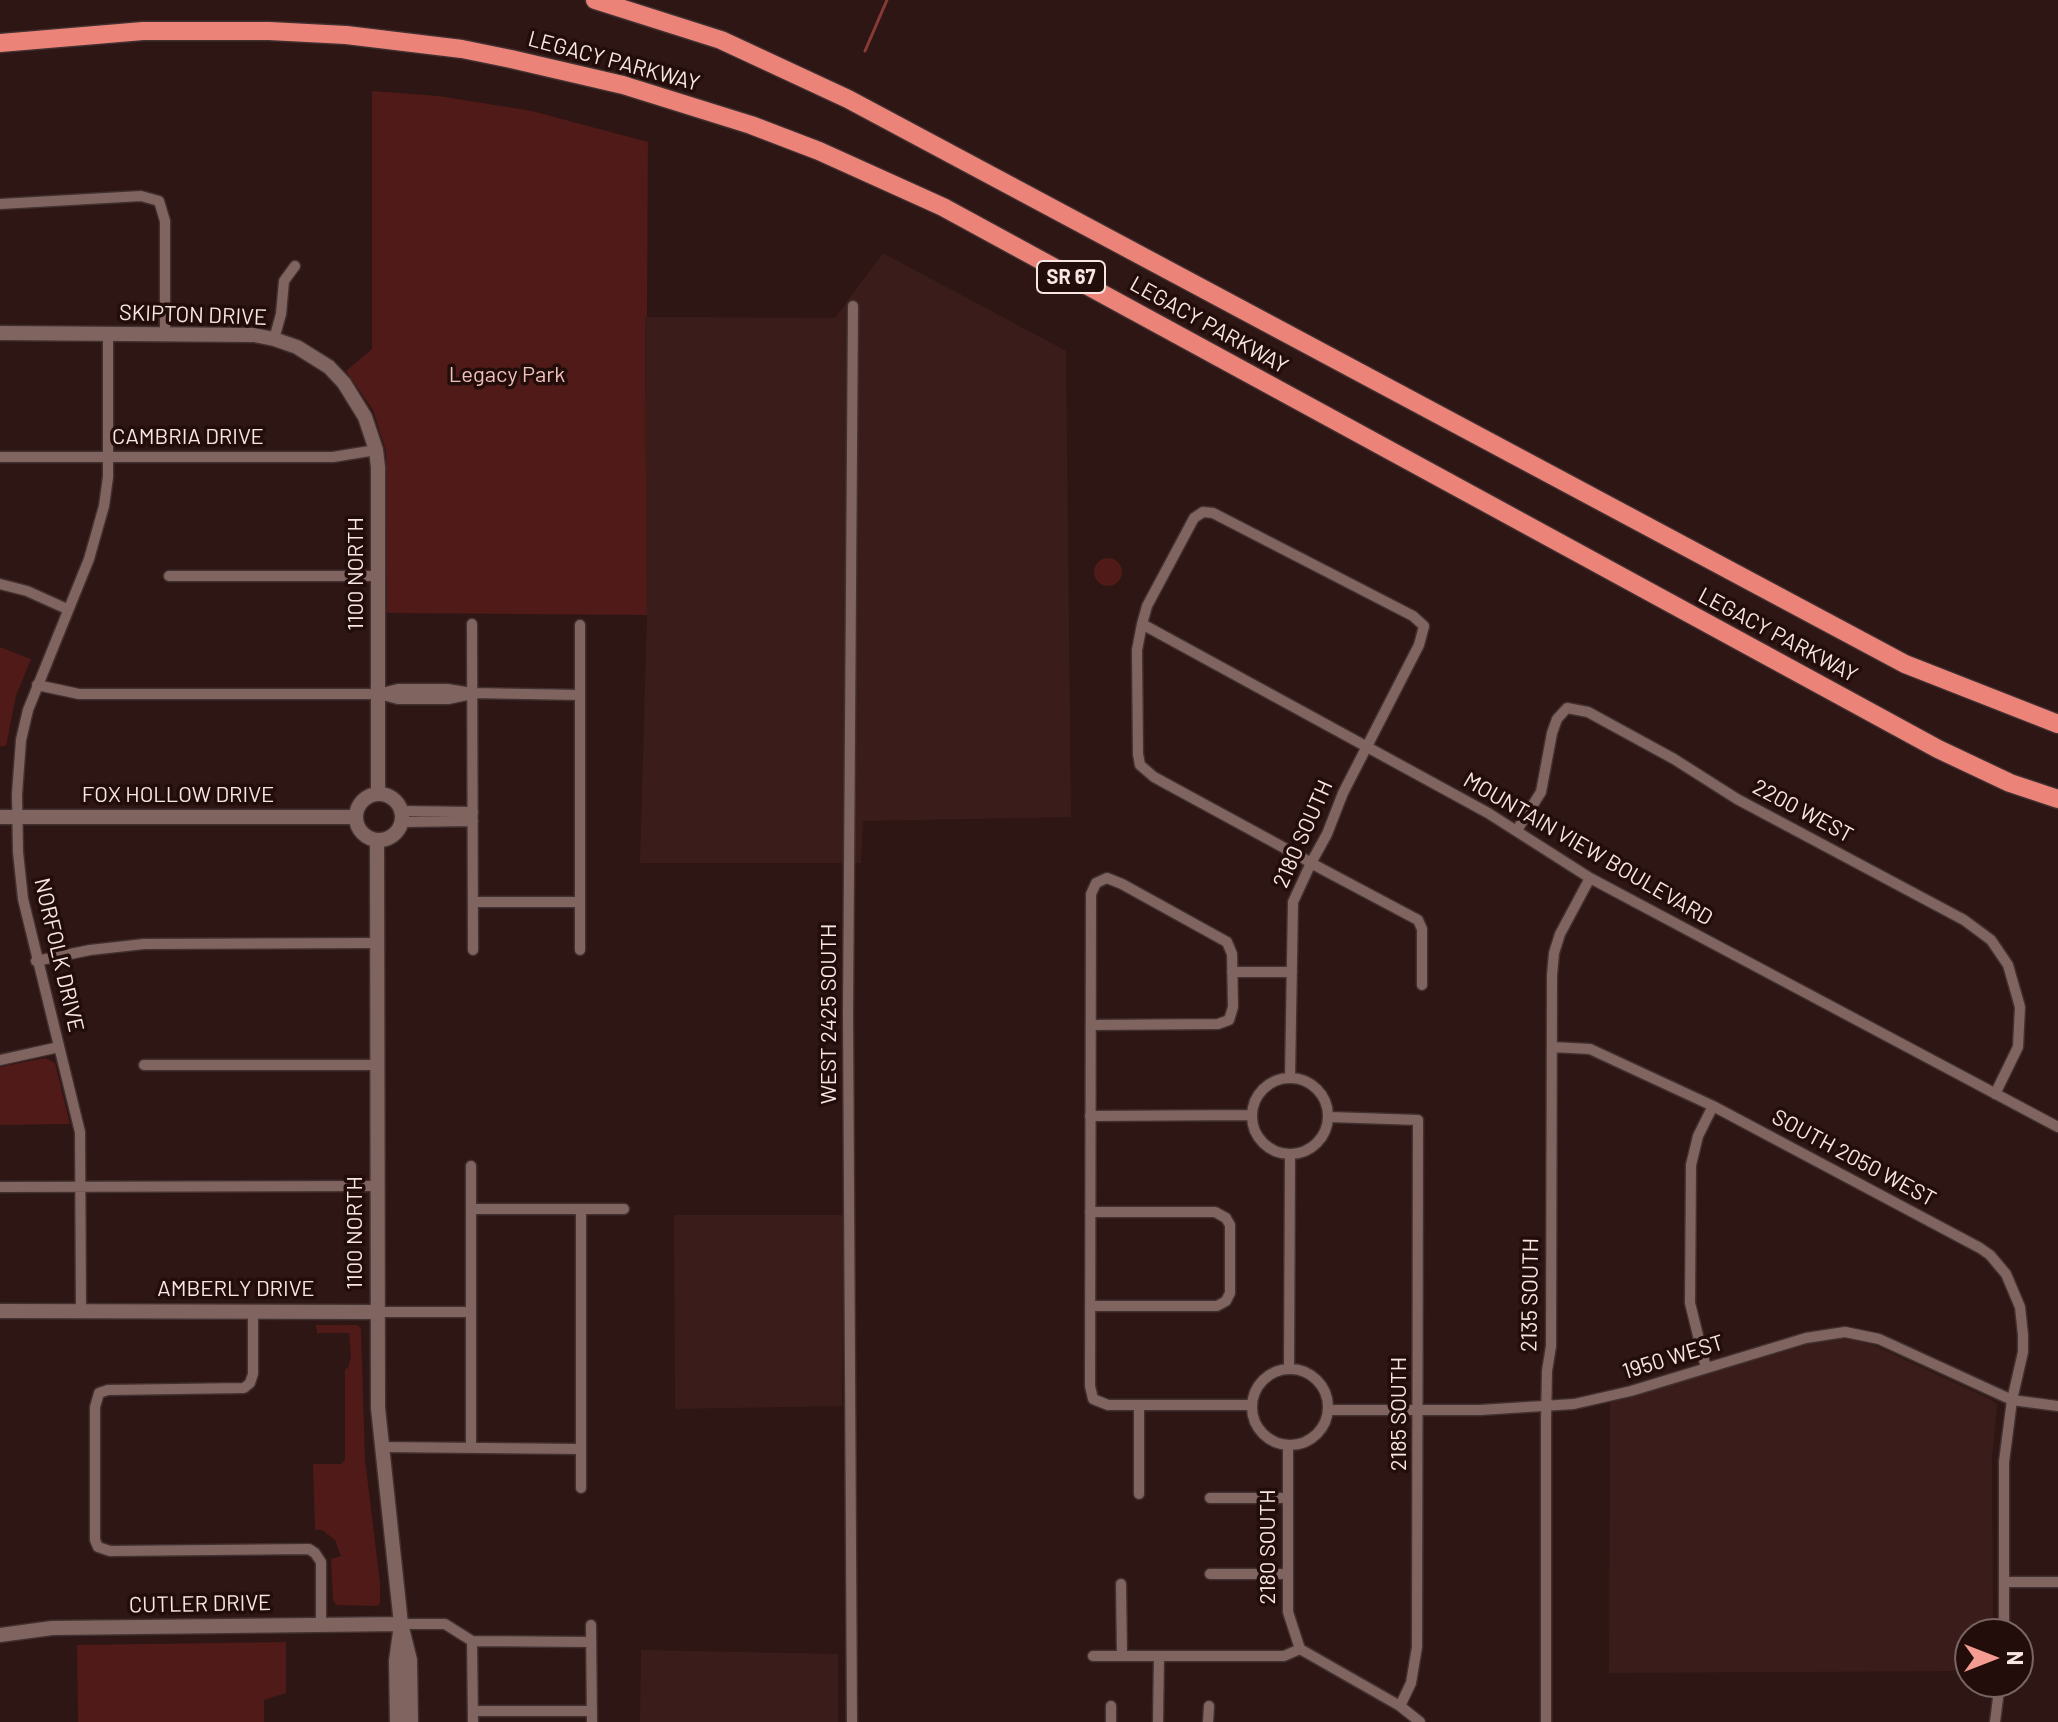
<!DOCTYPE html>
<html>
<head>
<meta charset="utf-8">
<style>
	body { margin:0 }
	#map { position:relative; width:2058px; height:1722px; overflow:hidden; background:#2d1614; font-family:Barlow,sans-serif }
	canvas { display:block }
	.north { position:absolute; left:1954px; top:1618px; width:80px; height:80px; box-sizing:border-box; background:#230d0b; border:2px solid #786462; border-radius:50%; rotate:90deg; font-size:22px; font-weight:700; line-height:32px; text-align:center; color:#f7e6e4 }
	.north::after { content:''; display:block; margin:auto; width:28px; height:36px; background:#f59c92; clip-path:polygon(50% 0,100% 100%,50% 72%,0 100%) }
</style>
</head>
<body>
<div id="map">
<canvas width="2058" height="1722"></canvas>
<div class="north">N</div>
</div>
<script>
const ctx = document.querySelector('canvas').getContext('2d');
ctx.lineJoin = 'round';
function fill(path, color) { ctx.fillStyle = color; ctx.fill(path, 'evenodd'); }
const toPath = rows => new Path2D(rows.map(r => 'M' + r).join(''));
function trace(path, color, width, dash) { ctx.strokeStyle = color; ctx.lineWidth = width; ctx.lineCap = dash ? 'butt' : 'round'; ctx.setLineDash(dash || []); ctx.stroke(path); }
function label(font, color, halo, rows, align = 'center') {
  ctx.font = font + ' Barlow,sans-serif'; ctx.lineWidth = 7; ctx.setLineDash([]); ctx.textBaseline = 'middle'; ctx.strokeStyle = halo; ctx.fillStyle = color; for (const [text, x, y, turn = 0] of rows) {
    ctx.save(); ctx.translate(x, y); ctx.rotate((+turn || 0) * Math.PI / 180); ctx.textAlign = isNaN(turn) ? turn : align; if (halo) ctx.strokeText(text, 0, 0); ctx.fillText(text, 0, 0); ctx.restore();
  }
}
fill(toPath([
	[883,253,1066,351,1071,817,863,821,861,863,640,863,647,615,645,317,835,318],
	[674,1215,844,1215,842,1406,675,1409],
	[1835,1339,1858,1340,1871,1344,1992,1400,1997,1405,1992,1459,1993,1634,1970,1634,1970,1671,1609,1673,1610,1403,1816,1342],
	[641,1650,838,1654,838,1722,640,1722]
]), '#3a1d1a');
fill(toPath([
	[372,91,439,96,532,111,648,142,647,317,645,317,647,615,387,613,386,451,373,410,346,371,372,349],
	'1094 572a14 14 0 1 1 28 0a14 14 0 1 1-28 0Z',
	[0,647,31,659,16,696,6,746,0,746],
	[45,1058,55,1063,70,1124,0,1125,0,1067],
	[316,1325,358,1325,361,1329,365,1459,380,1583,380,1603,377,1606,336,1605,333,1600,331,1559,341,1556,335,1540,322,1530,315,1530,313,1464,341,1464,345,1460,345,1369,348,1368,351,1356,349,1333,317,1333],
	[286,1642,286,1693,264,1700,264,1722,78,1722,77,1645]
]), '#4f1a17');
trace(toPath([
	[865,51,887,0]
]), '#883b34', 3);
const street = toPath([
	[0,204,141,196,159,201,165,221,165,333],
	[274,339,281,314,284,281,295,266],
	[0,457,333,457,376,450],
	[169,576,378,576],
	[0,584,27,591,67,609],
	[472,624,473,950],
	[1142,624,1488,813,1590,878,2058,1127],
	[580,625,580,950],
	[37,685,79,694,378,694,398,689,447,689,472,693,580,695],
	[379,694,398,699,448,699,467,695],
	[401,811,473,812],
	[402,822,473,821],
	[1517,830,1541,792,1552,733,1557,719,1567,708,1588,712,1674,759,1737,799,1964,920,1991,940,2008,965,2020,1007,2018,1047,1995,1094],
	[473,902,580,902],
	[36,961,90,950,144,944,377,943],
	[1232,972,1292,972],
	[1091,1025,1218,1024,1229,1020,1233,1007,1232,954,1227,942,1122,884,1107,878,1096,883,1091,894,1090,1386,1093,1399,1108,1405,1251,1405],
	[1552,1047,1590,1049,1713,1106,1980,1248,1990,1255,2006,1274,2020,1307,2023,1335,2023,1352,2012,1400,2004,1462,2004,1634],
	[0,1060,59,1047],
	[144,1065,377,1065],
	[1290,1077,1293,902,1311,863,1327,834,1343,793,1419,645,1424,626,1413,616,1213,513,1203,512,1194,518,1147,606,1142,624,1137,650,1138,754,1140,765,1154,777,1301,857,1311,863,1322,869,1418,920,1422,929,1422,985],
	'1252 1116a38 38 0 1 1 76 0a38 38 0 1 1-76 0Z',
	[1090,1116,1251,1115],
	[1330,1117,1418,1120,1417,1647,1411,1683,1400,1706],
	[471,1166,471,1448],
	[0,1187,377,1186],
	[471,1209,624,1209],
	[1090,1212,1215,1212,1226,1218,1230,1225,1230,1293,1226,1301,1217,1306,1090,1306],
	[81,1311,80,1132,23,899,18,852,17,794,21,740,28,710,89,559,104,506,108,477,108,333],
	[253,1311,253,1374,250,1383,244,1388,108,1390,99,1393,95,1407,95,1540,98,1547,110,1551,309,1549,315,1553,321,1562,321,1625],
	[377,1312,471,1312],
	[1706,1368,1690,1303,1691,1165,1698,1136,1713,1106],
	[1289,1369,1290,1155],
	'1252 1407a38 38 0 1 1 76 0a38 38 0 1 1-76 0Z',
	[1139,1405,1139,1494],
	[1328,1410,1480,1410,1574,1404,1631,1391,1806,1338,1845,1332,1879,1339,2012,1400,2058,1406],
	[1288,1446,1288,1612,1300,1649,1400,1706,1420,1722],
	[381,1447,581,1449],
	[581,1488,581,1209],
	[1210,1498,1288,1498],
	[1210,1574,1288,1574],
	[2004,1582,2058,1582],
	[1121,1584,1122,1656],
	[401,1624,445,1624,472,1641,591,1642],
	[591,1625,592,1722],
	[472,1641,473,1722],
	[1093,1656,1284,1656,1300,1649],
	[473,1711,592,1711],
	[852,1722,848,1013,853,306],
	[1111,1722,1111,1706],
	[1158,1722,1159,1656],
	[1208,1722,1209,1706],
	[1546,1722,1546,1421,1547,1371,1551,1346,1552,975,1554,953,1560,934,1590,878],
	[1995,1722,2000,1682]
]);
const secondary = toPath([
	[0,333,254,335,274,339,297,347,329,367,344,383,365,417,376,450,378,467,378,793],
	'356 817a23 23 0 1 1 46 0a23 23 0 1 1-46 0Z',
	[0,817,355,817],
	[377,841,378,1408,401,1624,410,1660,411,1722],
	[0,1311,377,1312],
	[0,1635,52,1628,401,1624],
	[397,1722,396,1661,400,1632]
]);
const highway = toPath([
	[595,0,721,40,848,99,1905,664,2058,724],
	[0,43,143,31,269,31,346,35,462,49,511,59,623,85,751,125,819,151,943,207,1938,749,2010,783,2058,799]
]);
trace(street, '#41302f', 13);
trace(secondary, '#41302f', 17);
trace(highway, '#41302f', 21);
trace(street, '#806460', 10);
trace(secondary, '#806460', 14);
trace(highway, '#ec8379', 18);
for (const [x, y, w] of [
	[1071,277,68]
]) { const box = new Path2D(); box.roundRect(x - w / 2, y - 16, w, 32, 6); ctx.fillStyle = '#230d0b'; ctx.fill(box); trace(box, '#f7e6e4', 2); }
label('bold 20px', '#f7e6e4', null, [
	["SR 67",1071,277]
]);
label('22px', '#f7e6e4', '#230d0b', [
	["LEGACY PARKWAY",614,61,15],
	["SKIPTON DRIVE",193,315,2],
	["LEGACY PARKWAY",1209,325,29],
	["CAMBRIA DRIVE",188,437],
	["1100 NORTH",356,574,-90],
	["LEGACY PARKWAY",1778,635,28],
	["FOX HOLLOW DRIVE",178,795],
	["2200 WEST",1803,811,28],
	["2180 SOUTH",1303,834,-66],
	["MOUNTAIN VIEW BOULEVARD",1588,849,30],
	["NORFOLK DRIVE",59,955,77],
	["WEST 2425 SOUTH",829,1014,-90],
	["SOUTH 2050 WEST",1854,1158,28],
	["1100 NORTH",355,1233,-90],
	["AMBERLY DRIVE",236,1289],
	["2135 SOUTH",1530,1295,-89],
	["1950 WEST",1673,1357,-17],
	["2185 SOUTH",1399,1414,-90],
	["2180 SOUTH",1268,1547,-90],
	["CUTLER DRIVE",200,1604,-1]
]);
label('22px', '#f0c1bb', '#230d0b', [
	["Legacy Park",507,375]
]);
</script>
</body>
</html>
